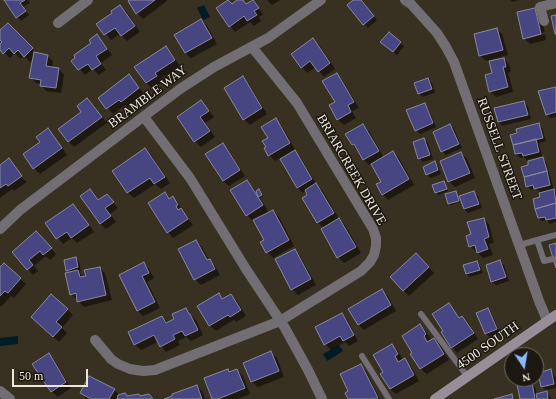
<!DOCTYPE html>
<html>
<head>
<meta charset="utf-8">
<style>
	body { margin:0 }
	#map { position:relative; width:556px; height:399px; overflow:hidden; background:#383020; font-family:Georgia,serif }
	canvas { display:block }
	.north { position:absolute; left:504px; top:347px; width:40px; height:40px; box-sizing:border-box; background:#1c1811; border:1px solid #6f6a62; border-radius:50%; rotate:168deg; font-size:11px; font-weight:700; line-height:16px; text-align:center; color:#ece6dc }
	.north::after { content:''; display:block; margin:auto; width:14px; height:18px; background:#8cb9fc; clip-path:polygon(50% 0,100% 100%,50% 72%,0 100%) }
	.scale { position:absolute; left:12px; top:369px; width:76px; height:18px; box-sizing:border-box; border:2px solid #ece6dc; border-top:0; padding-left:5px; font-size:12px; line-height:14px; white-space:nowrap; color:#ece6dc; -webkit-text-stroke:3px #1c1811; paint-order:stroke }
</style>
</head>
<body>
<div id="map">
<canvas width="556" height="399"></canvas>
<div class="north">N</div>
<div class="scale">50 m</div>
</div>
<script>
const ctx = document.querySelector('canvas').getContext('2d');
ctx.lineJoin = 'round';
function fill(path, color) { ctx.fillStyle = color; ctx.fill(path, 'evenodd'); }
const toPath = rows => new Path2D(rows.map(r => 'M' + r).join(''));
function trace(path, color, width, dash) { ctx.strokeStyle = color; ctx.lineWidth = width; ctx.lineCap = dash ? 'butt' : 'round'; ctx.setLineDash(dash || []); ctx.stroke(path); }
function label(font, color, halo, rows, align = 'center') {
  ctx.font = font + ' Georgia,serif'; ctx.lineWidth = 3; ctx.setLineDash([]); ctx.textBaseline = 'middle'; ctx.strokeStyle = halo; ctx.fillStyle = color; for (const [text, x, y, turn = 0] of rows) {
    ctx.save(); ctx.translate(x, y); ctx.rotate((+turn || 0) * Math.PI / 180); ctx.textAlign = isNaN(turn) ? turn : align; if (halo) ctx.strokeText(text, 0, 0); ctx.fillText(text, 0, 0); ctx.restore();
  }
}
fill(toPath([
	[204,5,210,17,203,20,197,8],
	[18,336,18,344,0,346,0,338],
	[339,345,343,351,327,361,323,354]
]), '#011c27');
fill(toPath([
	[5,0,28,0,30,3,23,7,29,15,21,21],
	[131,0,167,0,167,1,143,19,137,13],
	[239,0,243,0,247,4,252,1,263,14,259,17,261,21,254,26,250,22,235,32,230,26,217,9,229,1,233,5],
	[267,0,280,0,272,5],
	[355,0,360,0,377,20,368,28,348,5],
	[510,0,519,0,513,2],
	[120,6,126,11,140,32,127,41,120,34,111,40,98,24,113,14],
	[535,9,540,15,545,32,527,37,527,39,545,34,546,40,530,44,524,38],
	[201,20,207,26,217,44,191,58,185,53],
	[8,24,37,54,47,56,53,61,52,68,59,69,64,75,61,93,46,91,41,85,41,84,36,83,31,77,34,58,30,62,24,55,21,59,15,53,10,58,0,49,0,46,4,42,0,39,0,32],
	[496,29,502,34,508,55,486,61,480,55],
	[389,33,404,46,397,55,385,46],
	[97,36,112,55,101,63,106,70,99,75,93,69,85,75,73,61,92,43],
	[313,40,319,45,335,69,324,77,316,67,307,73,302,67],
	[165,47,171,53,180,66,160,79,162,82,152,88,146,83],
	[504,59,509,64,511,72,508,73,513,92,496,97,490,91,493,74],
	[337,74,342,80,359,108,352,111,356,118,344,125,338,120,330,106,336,102],
	[129,76,144,94,127,107,125,105,113,114,99,98],
	[242,77,248,83,267,114,250,125,244,119],
	[428,79,432,83,435,93,422,97,419,93],
	[556,89,556,117,550,118,547,115],
	[87,99,107,123,74,147,68,141],
	[201,101,214,117,205,123,215,137,201,147,195,141,178,117],
	[524,102,528,106,531,119,502,126,499,122,495,109],
	[424,104,428,108,436,127,420,134,416,130],
	[275,119,281,125,295,149,294,150,300,157,317,185,322,190,339,219,345,225,361,253,344,263,338,257,324,228,318,223,304,198,309,195,306,191,303,193,297,187,280,158,275,161,269,155,269,139],
	[538,124,542,128,546,141,539,143,542,156,527,160,524,157,520,158,516,154,511,135],
	[363,125,369,131,384,158,393,152,399,158,414,185,388,200,383,194,382,182,371,163,369,165,363,159,358,150,352,144],
	[450,125,454,129,462,148,446,155,442,151],
	[48,130,53,135,67,155,40,174,34,168],
	[424,139,428,143,433,159,423,162,419,158],
	[223,144,228,150,245,176,229,186,223,181],
	[145,150,151,155,170,183,161,189,155,184,134,198,128,193,114,171],
	[461,153,467,159,475,178,455,187,449,181],
	[543,158,546,162,554,190,556,192,556,222,550,224,547,220,542,221,539,218,541,197,540,192,536,189,531,190,527,186,530,166],
	[9,159,14,164,12,164,24,180,25,180,27,182,14,191,12,189,0,198,0,166],
	[434,163,438,166,441,174,431,178,427,175,424,167],
	[247,181,256,192,259,191,261,192,263,197,260,198,269,213,273,211,279,217,294,246,273,258,267,252,265,240,254,220,253,221,247,215],
	[444,182,448,191,438,195,433,186],
	[90,190,99,201,107,195,118,208,110,214,116,222,106,229,100,224],
	[455,192,460,202,451,205,449,204],
	[474,193,478,196,482,208,468,213,464,209,461,197],
	[165,194,170,199,173,197,178,203,183,211,182,211,193,225,173,238,168,232],
	[73,205,79,211,94,232,77,243,72,238,63,244,47,224],
	[483,219,489,224,494,243,489,244,493,255,483,258,470,246,472,235],
	[42,238,56,254,50,260,46,256,34,266,38,271,33,275,13,252],
	[196,241,202,247,209,261,215,266,220,275,201,285,195,279],
	[294,250,300,256,316,285,298,295,292,289],
	[75,258,79,262,81,271,79,272,84,277,100,268,105,273,112,300,84,307,71,294,70,272,67,270],
	[422,260,434,273,409,296,403,290],
	[477,262,480,266,483,273,470,277,466,274],
	[500,262,504,265,509,281,496,285,492,282,487,266],
	[144,263,149,269,154,278,147,282,160,308,143,316,137,310],
	[4,264,26,284,14,298,11,296,1,307,0,305,0,269],
	[382,291,388,296,396,311,364,330,358,324],
	[218,295,224,300,231,295,237,301,246,316,236,322,234,320,216,331,210,326,199,306],
	[449,304,460,319,462,317,468,323,478,339,457,353,452,347,445,331],
	[67,309,73,315,62,328,67,333,59,342,38,323],
	[185,309,196,320,203,335,191,341,186,337,178,341,180,345,166,352,161,346,158,342,141,350,135,345,129,333,162,317,168,322,176,320],
	[487,309,491,313,500,333,490,337,486,334,477,314],
	[342,314,347,320,358,341,349,346,345,342,331,350,325,344],
	[420,326,426,331,432,341,434,339,440,345,449,360,427,374,421,369,412,354],
	[392,346,398,351,403,360,404,360,410,365,419,381,396,394,390,389,385,372],
	[271,353,277,358,284,377,258,387,252,382,245,363],
	[48,355,54,360,71,388,58,397,52,392,34,365],
	[361,365,366,371,380,399,349,399,350,392],
	[228,370,230,373,237,370,243,376,250,394,238,399,213,399],
	[550,371,556,378,556,388,546,390,542,387],
	[531,383,535,387,537,394,546,393,550,396,551,399,521,399],
	[197,386,203,392,205,399,167,399],
	[114,390,120,395,127,397,140,396,149,395,153,399,87,399,81,393]
]), '#0007');
const building = toPath([
	[4,0,25,0,20,3,26,11,16,18,4,0],
	[129,0,155,0,136,14,128,1,129,0],
	[228,0,232,4,237,0,243,0,246,4,253,0,259,8,254,11,257,15,247,21,244,16,229,27,216,8,228,0],
	[353,0,361,0,374,16,363,25,347,5,353,0],
	[120,5,135,26,121,36,115,28,104,35,96,24,112,13,111,11,120,5],
	[535,8,541,34,523,39,517,12,535,8],
	[556,15,556,34,555,34,551,16,556,15],
	[201,19,212,38,185,53,174,35,201,19],
	[8,23,33,48,24,57,18,50,14,54,9,48,3,54,0,50,0,44,2,42,0,40,0,30,8,23],
	[497,28,503,50,479,56,474,34,497,28],
	[389,32,401,42,393,52,380,42,389,32],
	[97,34,107,49,96,56,101,64,92,70,88,64,78,70,71,61,75,58,74,55,91,43,89,40,97,34],
	[313,38,330,63,318,72,310,61,301,68,291,54,313,38],
	[166,46,175,60,155,73,157,76,146,83,134,67,166,46],
	[34,52,48,55,46,66,59,68,56,88,40,86,41,80,29,78,34,52],
	[504,58,506,67,503,67,508,87,489,92,485,75,492,73,489,61,504,58],
	[337,73,354,102,348,105,351,112,337,120,329,105,335,102,322,81,337,73],
	[129,74,139,88,121,102,119,100,106,109,98,98,129,74],
	[243,76,262,108,243,120,224,88,243,76],
	[428,78,432,89,418,94,414,83,428,78],
	[556,87,556,112,546,115,538,91,556,87],
	[87,98,102,117,68,142,58,129,81,112,77,106,87,98],
	[201,100,209,111,200,117,210,131,194,142,177,117,201,100],
	[524,101,528,115,498,122,494,108,524,101],
	[425,103,433,123,415,131,406,110,425,103],
	[276,118,290,143,268,156,264,148,266,147,262,141,268,138,261,127,276,118],
	[539,123,543,138,513,145,510,135,517,133,516,129,539,123],
	[363,124,379,151,363,160,354,144,352,145,345,134,363,124],
	[450,124,459,144,441,152,433,132,450,124],
	[48,128,62,148,33,169,23,154,40,142,36,137,48,128],
	[424,138,430,155,418,159,413,142,424,138],
	[536,139,539,152,523,156,522,153,515,154,513,145,536,139],
	[223,143,240,170,223,181,205,154,223,143],
	[145,148,165,177,154,184,150,178,127,193,112,171,145,148],
	[295,150,312,179,297,188,280,159,295,150],
	[393,151,409,179,382,195,376,184,381,182,371,164,393,151],
	[461,152,470,173,448,182,440,161,461,152],
	[543,157,547,171,524,177,521,167,528,165,528,161,543,157],
	[9,158,22,176,8,186,6,184,0,188,0,165,9,158],
	[435,161,438,170,426,175,423,167,435,161],
	[547,171,550,185,534,189,533,185,526,187,524,177,547,171],
	[247,180,263,205,246,216,230,190,247,180],
	[444,181,447,189,435,193,432,185,444,181],
	[316,183,334,213,317,223,302,198,307,195,305,190,316,183],
	[90,189,98,200,107,194,114,202,105,208,111,216,100,224,80,196,90,189],
	[259,189,262,195,258,197,256,191,259,189],
	[554,189,556,203,535,209,533,199,540,197,539,193,554,189],
	[456,191,459,201,448,204,445,194,456,191],
	[474,191,479,204,464,209,459,196,474,191],
	[165,192,169,199,173,196,178,205,176,206,178,210,181,208,188,219,167,233,148,203,165,192],
	[556,203,556,218,546,220,545,217,538,218,535,209,556,203],
	[73,204,89,225,71,238,67,232,56,239,45,223,73,204],
	[273,210,289,240,266,253,260,242,264,240,253,220,273,210],
	[339,218,356,247,337,258,321,229,339,218],
	[484,218,489,237,484,239,488,249,477,253,475,245,469,247,466,236,471,234,467,222,484,218],
	[36,231,52,248,43,255,40,251,29,260,33,265,27,270,12,252,36,231],
	[196,240,207,260,210,259,215,269,194,280,178,249,196,240],
	[556,243,556,268,549,245,556,243],
	[295,249,311,279,291,290,275,259,295,249],
	[416,253,429,267,403,291,390,277,416,253],
	[76,257,78,267,66,271,64,260,76,257],
	[500,260,506,277,491,282,486,265,500,260],
	[477,261,480,270,466,274,463,265,477,261],
	[144,262,149,273,142,276,155,302,137,311,119,275,144,262],
	[4,263,21,278,8,293,5,291,0,296,0,267,4,263],
	[100,267,106,295,77,302,76,293,70,295,65,273,78,270,80,277,86,276,84,270,100,267],
	[382,289,391,305,358,325,348,309,382,289],
	[219,293,222,299,231,294,241,310,230,317,228,315,209,326,197,306,219,293],
	[51,294,68,309,56,322,62,327,53,337,31,317,51,294],
	[449,303,459,318,462,316,474,333,451,348,441,332,443,331,432,314,449,303],
	[186,308,189,314,190,314,198,330,185,336,182,331,173,335,175,339,160,347,154,335,134,345,128,332,162,316,166,323,174,319,172,314,186,308],
	[488,308,497,329,485,334,476,313,488,308],
	[342,313,354,335,343,341,340,336,324,345,315,327,342,313],
	[420,324,426,334,424,336,427,342,434,338,444,354,420,369,410,354,412,353,402,336,420,324],
	[392,344,398,354,395,356,398,362,405,358,414,375,390,389,380,374,383,372,373,355,392,344],
	[271,351,279,371,251,382,243,363,271,351],
	[49,353,66,382,51,392,32,364,49,353],
	[361,364,378,398,376,399,348,399,345,393,348,391,340,374,361,364],
	[228,369,229,372,237,369,245,388,218,399,212,399,204,378,228,369],
	[551,369,554,384,541,387,538,373,551,369],
	[89,376,115,389,109,399,91,399,80,393,89,376],
	[532,382,535,399,520,399,517,385,532,382],
	[197,385,202,399,164,399,172,396,172,394,197,385],
	[547,391,548,399,537,399,536,394,547,391],
	[125,393,127,396,139,394,140,396,149,394,153,399,117,399,118,395,125,393],
	[512,394,513,399,494,399,512,394]
]);
fill(building, '#474683');
trace(building, '#87889c', 1);
trace(toPath([
	[537,240,556,235],
	[520,245,537,240,544,261,553,259],
	[421,314,467,376],
	[362,356,389,399]
]), '#736d74', 6);
trace(toPath([
	[405,0,411,4,437,33,446,47,454,62,539,301,547,320],
	[544,21,540,7,556,3],
	[58,23,88,0],
	[144,117,190,178,246,269,285,328,308,370,322,399],
	[0,229,20,210,180,89,214,67,268,38,321,0],
	[95,340,111,359,118,364,130,369,143,371,155,370,280,321,361,271,370,262,374,255,376,246,376,238,373,229,297,103,252,47],
	[0,391,10,399]
]), '#736d74', 10);
trace(toPath([
	[435,399,556,315]
]), '#978e99', 10);
label('13px', '#ece6dc', '#1c1811', [
	["BRAMBLE WAY",148,97,-37],
	["RUSSELL STREET",499,149,70],
	["BRIARCREEK DRIVE",351,170,60],
	["4500 SOUTH",488,346,-35]
]);
</script>
</body>
</html>
